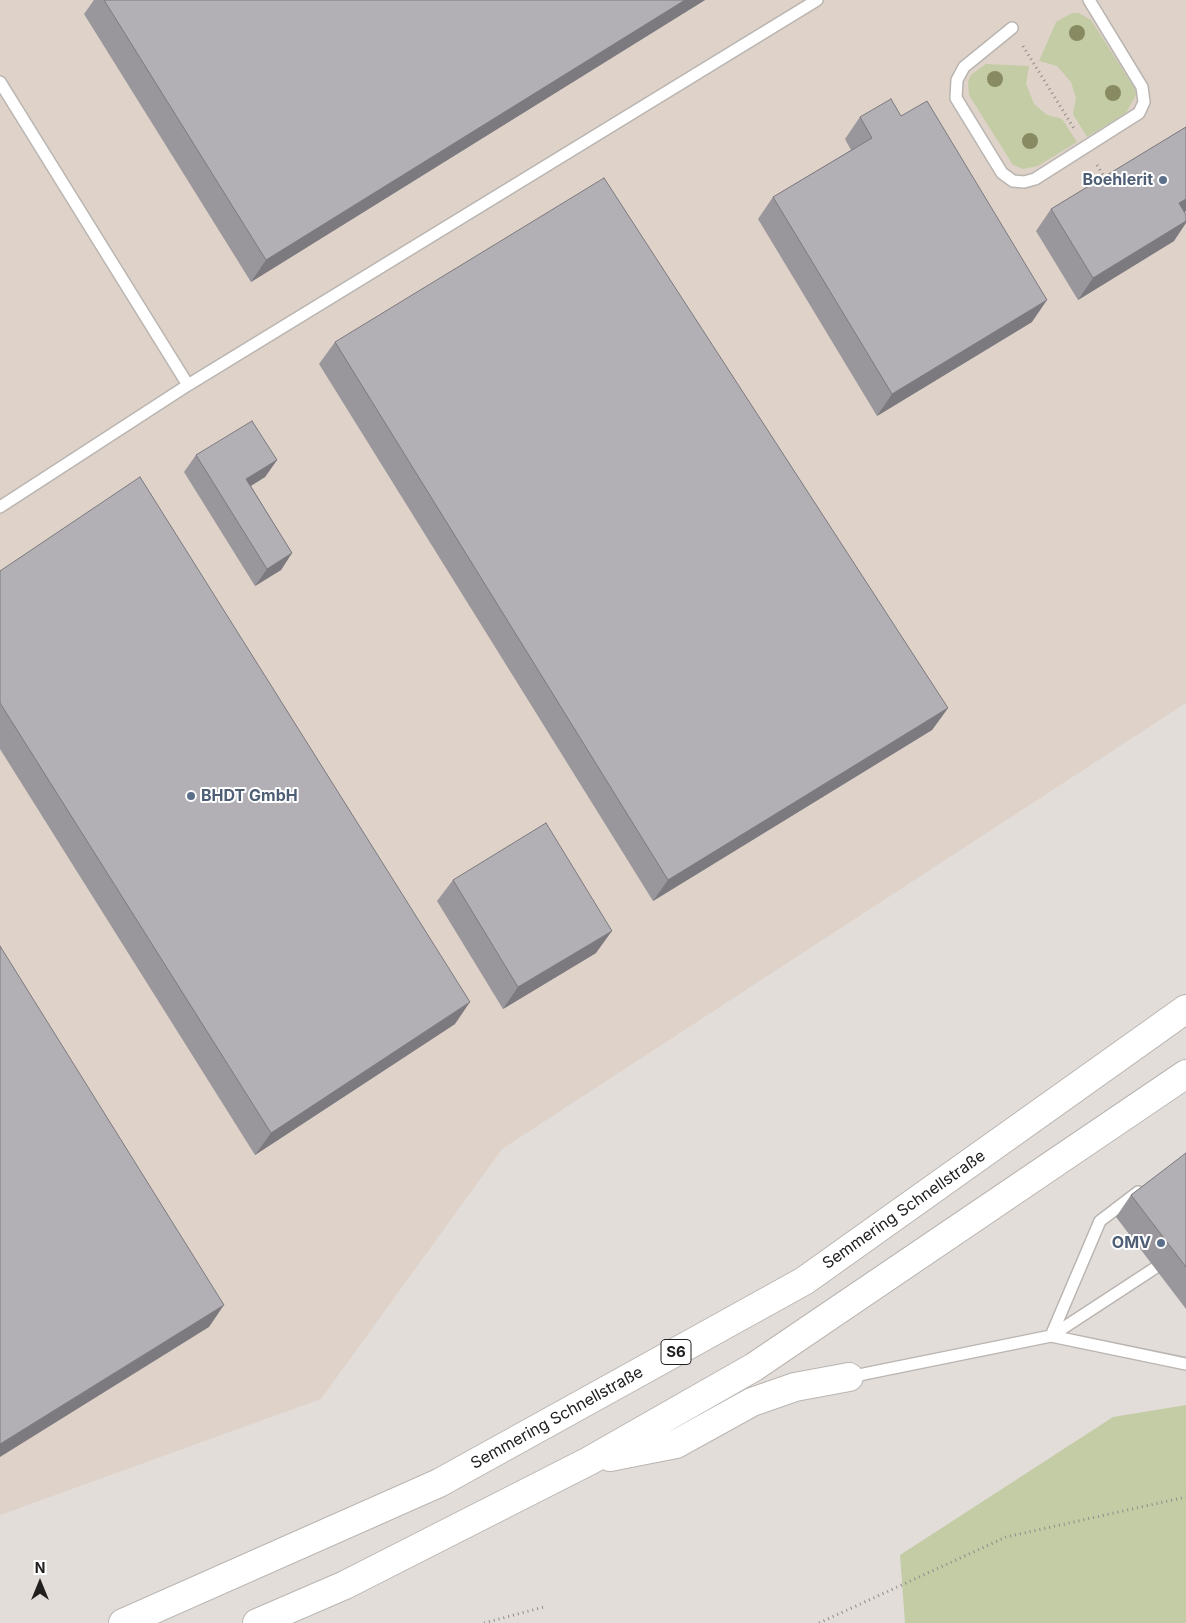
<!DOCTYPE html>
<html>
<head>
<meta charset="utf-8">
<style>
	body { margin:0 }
	#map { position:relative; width:1186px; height:1623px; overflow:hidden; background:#e3ddda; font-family:Inter,sans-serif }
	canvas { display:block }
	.north { position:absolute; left:15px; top:1558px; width:50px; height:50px; -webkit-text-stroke:4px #fff; paint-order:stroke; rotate:0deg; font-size:14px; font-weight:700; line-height:20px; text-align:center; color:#22201f }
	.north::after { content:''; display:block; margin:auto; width:18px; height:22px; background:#22201f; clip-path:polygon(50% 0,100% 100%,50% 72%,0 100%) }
</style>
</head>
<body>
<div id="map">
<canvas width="1186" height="1623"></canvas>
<div class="north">N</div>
</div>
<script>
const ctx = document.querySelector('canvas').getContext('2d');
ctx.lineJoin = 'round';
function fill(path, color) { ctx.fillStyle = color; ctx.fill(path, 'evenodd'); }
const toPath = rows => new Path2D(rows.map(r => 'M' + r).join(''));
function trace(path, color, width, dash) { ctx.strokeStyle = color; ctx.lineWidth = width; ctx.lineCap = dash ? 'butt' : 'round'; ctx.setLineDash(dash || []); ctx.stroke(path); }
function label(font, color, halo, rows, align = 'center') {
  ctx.font = font + ' Inter,sans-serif'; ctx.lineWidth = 4; ctx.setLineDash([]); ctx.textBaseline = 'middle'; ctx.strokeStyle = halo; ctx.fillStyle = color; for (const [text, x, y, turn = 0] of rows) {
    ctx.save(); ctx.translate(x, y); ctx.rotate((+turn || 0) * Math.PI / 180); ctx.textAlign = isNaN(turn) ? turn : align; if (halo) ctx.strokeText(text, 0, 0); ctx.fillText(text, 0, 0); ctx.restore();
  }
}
fill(toPath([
	[0,0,1186,0,1186,703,502,1149,321,1399,0,1515]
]), '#ded2c9');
fill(toPath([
	[1072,13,1079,13,1091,20,1135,89,1136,95,1126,113,1087,137,1073,114,1076,98,1071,82,1057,66,1039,61,1056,22],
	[986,64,1029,66,1026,84,1034,104,1047,115,1062,119,1077,142,1038,166,1023,169,1013,165,969,95,968,81,971,75],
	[1186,1405,1186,1623,905,1623,900,1555,1113,1417]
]), '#c4cca6');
const lane = toPath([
	[1012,28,964,67,957,80,956,98,1002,173,1013,181,1024,182,1035,179,1139,113,1144,102,1142,87,1089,0],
	[0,82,188,385],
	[0,507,188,385,817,0],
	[1138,1192,1100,1221,1051,1336,1186,1364],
	[849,1377,1051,1336,1155,1268]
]);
const highway = toPath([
	[610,1457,676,1444,752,1402,795,1387,849,1377],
	[123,1623,439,1483,804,1281,1186,1009],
	[257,1623,345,1585,589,1461,754,1367,1186,1074]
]);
trace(lane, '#bab5b1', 14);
trace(highway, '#bab5b1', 30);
trace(toPath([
	[1023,46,1075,130],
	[1097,165,1105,178],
	[484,1623,544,1607],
	[819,1623,1006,1537,1186,1497]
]), '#908c8a', 3, [1, 4]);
trace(lane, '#fff', 11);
trace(highway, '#fff', 28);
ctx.fillStyle = '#888a62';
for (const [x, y] of [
	[1077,33],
	[995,79],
	[1113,93],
	[1030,141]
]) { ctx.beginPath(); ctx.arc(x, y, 8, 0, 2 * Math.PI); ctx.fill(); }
fill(toPath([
	[94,0,705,0,251,282,84,14],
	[901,116,1032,322,877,416,758,219,773,197,851,150,845,139,860,117],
	[1186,127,1186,211,1185,212,1174,241,1078,300,1036,231,1051,209],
	[335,342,948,708,932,730,653,901,319,364],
	[196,455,277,460,265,477,251,486,292,553,281,570,255,586,184,472],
	[0,571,455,1024,255,1155,0,749],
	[453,880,596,953,503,1009,437,901],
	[1186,1153,1186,1309,1116,1217,1131,1195]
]), '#99969c');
fill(toPath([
	[685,0,705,0,251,282,266,260],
	[1186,199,1186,211,1164,225,1179,203],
	[1186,221,1186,223,1174,241,1078,300,1093,278],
	[1047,300,1032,322,877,416,892,394],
	[277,460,265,477,234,496,246,479],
	[292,553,281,570,255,586,267,569],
	[948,708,932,730,653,901,668,880],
	[612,931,596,953,503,1009,518,987],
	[470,1002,455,1024,255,1155,271,1133],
	[224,1305,209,1327,0,1457,0,1444]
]), '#7d7a7f');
const building = toPath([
	[104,0,685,0,266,260,104,0],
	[891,99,901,116,927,101,1047,300,892,394,773,197,872,138,860,117,891,99],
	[1186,127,1186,199,1179,203,1186,215,1186,221,1093,278,1051,209,1186,127],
	[604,178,948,708,668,880,335,342,604,178],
	[252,421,277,460,246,479,292,553,267,569,196,455,252,421],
	[140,477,470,1002,271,1133,0,703,0,571,140,477],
	[546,823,612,931,518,987,453,880,546,823],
	[0,946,224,1305,0,1444,0,946],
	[1186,1153,1186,1267,1131,1195,1186,1153]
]);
fill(building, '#b2afb5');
trace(building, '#7d7a7f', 1);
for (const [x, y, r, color] of [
	[1163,180,5,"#5c6f8a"],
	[191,796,5,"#5c6f8a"],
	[1161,1243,5,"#5c6f8a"]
]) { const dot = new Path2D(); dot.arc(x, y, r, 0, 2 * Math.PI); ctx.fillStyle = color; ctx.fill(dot); trace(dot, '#fff', 2); }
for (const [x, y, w] of [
	[676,1352,30]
]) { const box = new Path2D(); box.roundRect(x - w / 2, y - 12.5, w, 25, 4); ctx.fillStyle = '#fff'; ctx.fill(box); trace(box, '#22201f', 1); }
label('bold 15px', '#22201f', null, [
	["S6",676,1352]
]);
label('bold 16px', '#4e5e75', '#fff', [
	["Boehlerit",1153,180],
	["BHDT GmbH",201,796,"left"],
	["OMV",1151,1243]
], 'right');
label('16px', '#22201f', '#fff', [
	["Semmering Schnellstraße",904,1210,-35],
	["Semmering Schnellstraße",557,1418,-29]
]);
</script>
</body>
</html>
